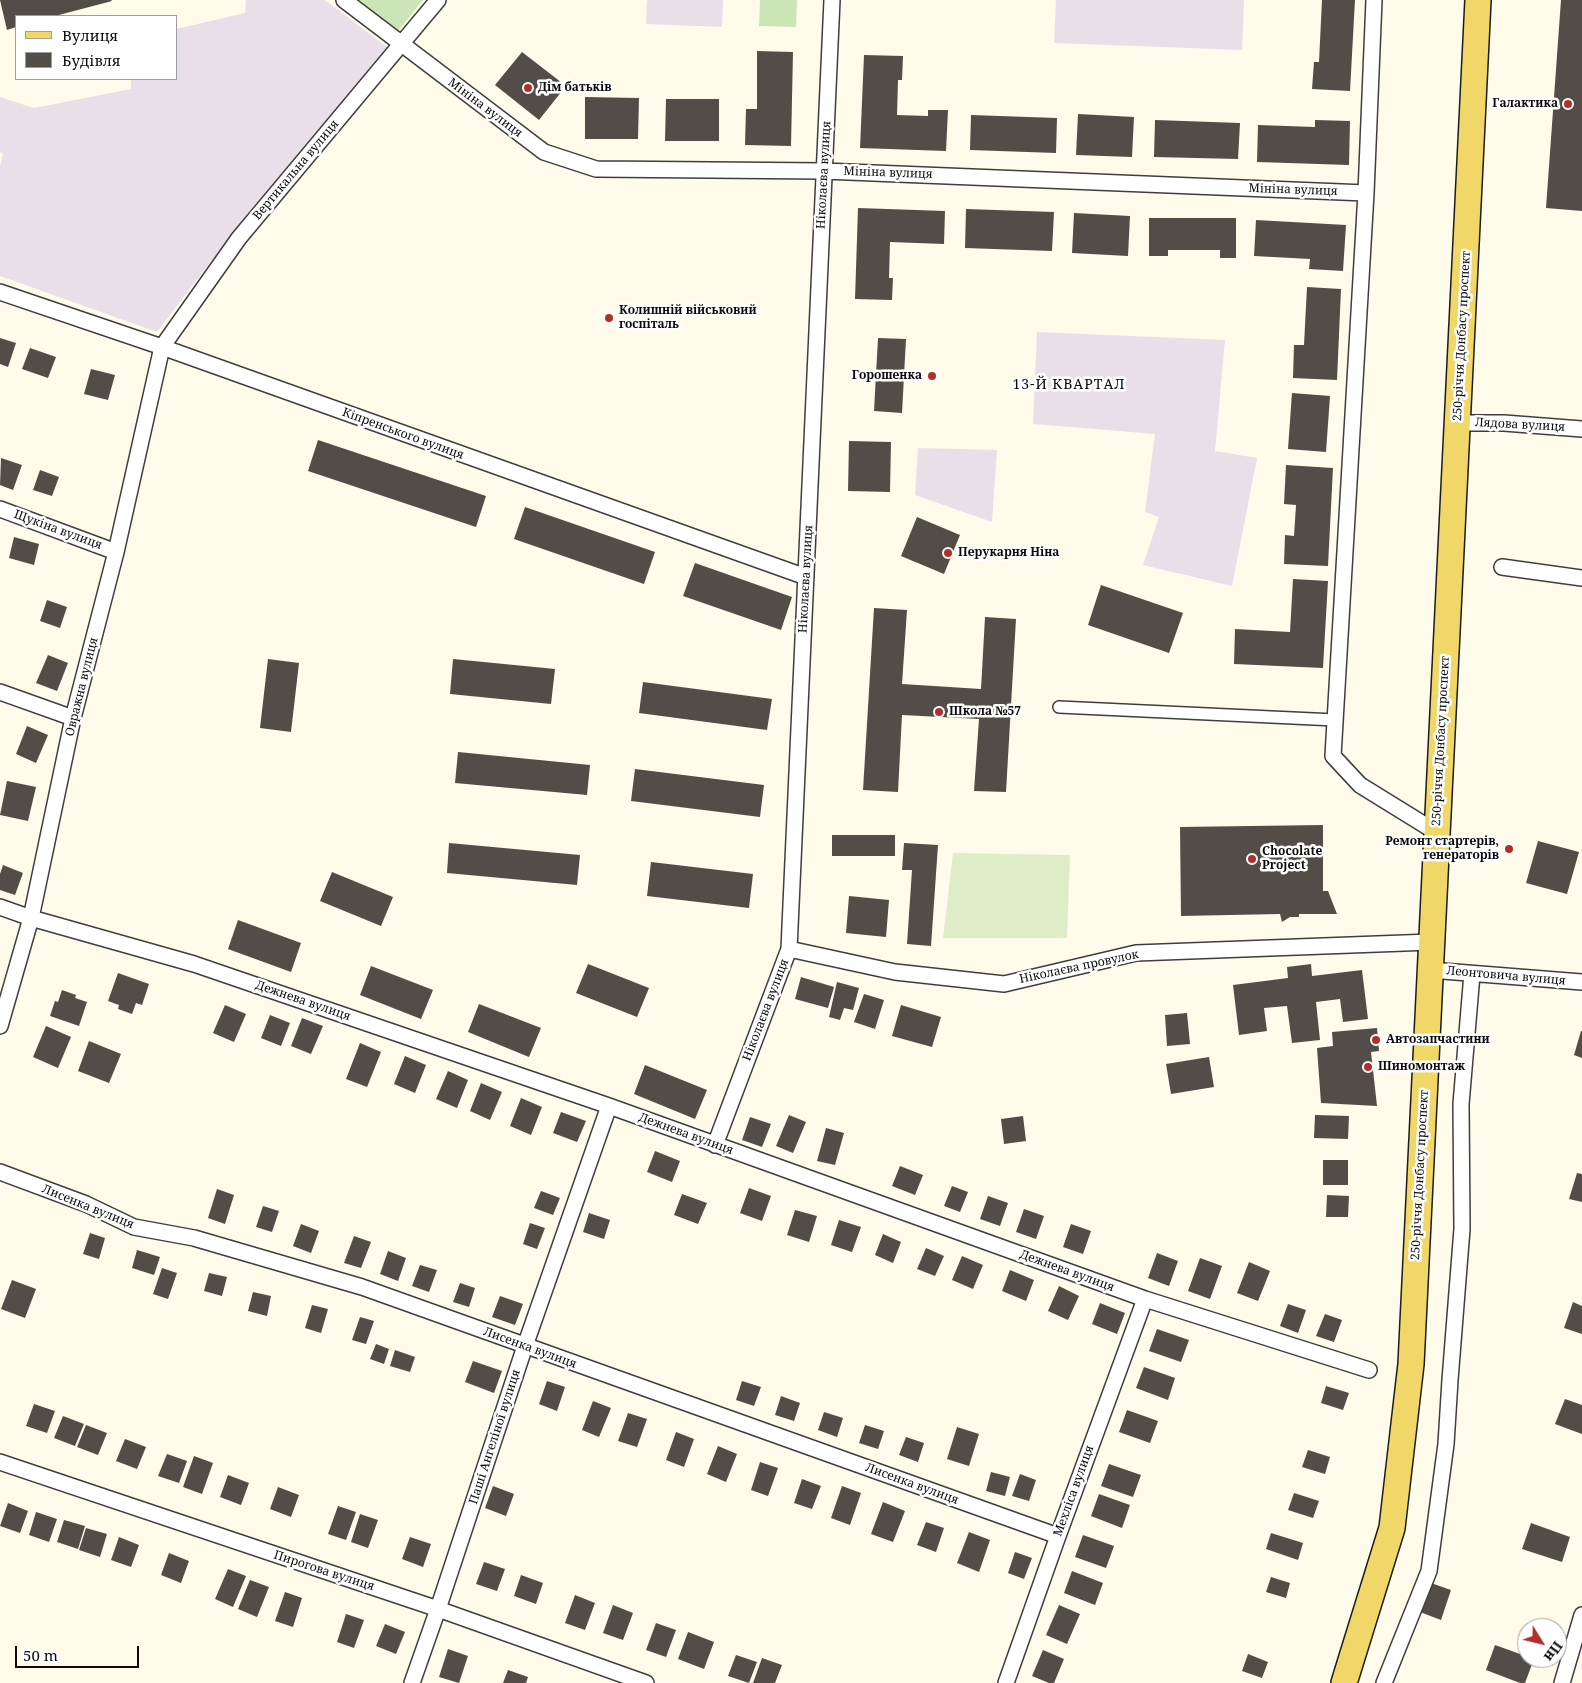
<!DOCTYPE html>
<html>
<head>
<meta charset="utf-8">
<style>
	body { margin:0 }
	#map { position:relative; width:1582px; height:1683px; overflow:hidden; background:#fefbea; font-family:"Noto Serif",serif }
	canvas { display:block }
	.legend { position:absolute; left:15px; top:15px; width:162px; height:65px; box-sizing:border-box; background:#fff; border:1px solid #9d9d9d; margin:0; padding:6px 9px; list-style:none; font-size:15px; color:#0b0b0b }
	.legend li { display:flex; align-items:center; gap:10px; height:25px }
	.legend b { width:25px; border:1px solid #9d9d9d }
	.north { position:absolute; left:1517px; top:1618px; width:50px; height:50px; box-sizing:border-box; background:#fff; border:1px solid #9d9d9d; border-radius:50%; rotate:126deg; font-size:14px; font-weight:700; line-height:20px; text-align:center; color:#0b0b0b }
	.north::after { content:''; display:block; margin:auto; width:18px; height:22px; background:#b12e2c; clip-path:polygon(50% 0,100% 100%,50% 72%,0 100%) }
	.scale { position:absolute; left:15px; top:1646px; width:124px; height:22px; box-sizing:border-box; border:2px solid #0b0b0b; border-top:0; padding-left:6px; font-size:15px; line-height:18px; white-space:nowrap; color:#0b0b0b; -webkit-text-stroke:4px #fff; paint-order:stroke }
</style>
</head>
<body>
<div id="map">
<canvas width="1582" height="1683"></canvas>
<ul class="legend">
<li><b style="height:6px;background:#f0d768"></b>Вулиця</li>
<li><b style="height:14px;background:#534d48"></b>Будівля</li>
</ul>
<div class="north">Пн</div>
<div class="scale">50 m</div>
</div>
<script>
const ctx = document.querySelector('canvas').getContext('2d');
ctx.lineJoin = 'round';
function fill(path, color) { ctx.fillStyle = color; ctx.fill(path, 'evenodd'); }
const toPath = rows => new Path2D(rows.map(r => 'M' + r).join(''));
function trace(path, color, width, dash) { ctx.strokeStyle = color; ctx.lineWidth = width; ctx.lineCap = dash ? 'butt' : 'round'; ctx.setLineDash(dash || []); ctx.stroke(path); }
function label(font, color, halo, rows, align = 'center') {
  ctx.font = font + ' "Noto Serif",serif'; ctx.lineWidth = 5; ctx.setLineDash([]); ctx.textBaseline = 'middle'; ctx.strokeStyle = halo; ctx.fillStyle = color; for (const [text, x, y, turn = 0] of rows) {
    ctx.save(); ctx.translate(x, y); ctx.rotate((+turn || 0) * Math.PI / 180); ctx.textAlign = isNaN(turn) ? turn : align; if (halo) ctx.strokeText(text, 0, 0); ctx.fillText(text, 0, 0); ctx.restore();
  }
}
fill(toPath([
	[246,0,325,0,387,47,251,209,157,332,0,276,0,166,3,154,0,152,0,97,34,108,131,89,131,79,176,79,176,29,245,13],
	[647,0,723,0,722,27,646,24],
	[1056,0,1244,0,1242,50,1054,43],
	[1037,332,1225,340,1215,451,1257,458,1232,586,1143,565,1159,517,1145,512,1155,434,1033,424],
	[918,448,997,450,992,522,915,495]
]), '#e9dfe9');
fill(toPath([
	[359,0,423,0,398,31],
	[760,0,797,0,796,27,759,26]
]), '#cce5b6');
fill(toPath([
	[953,853,1070,855,1067,938,943,938]
]), '#deedc8');
fill(toPath([
	[0,0,111,0,112,1,55,16,16,16,16,27,7,30],
	[1322,0,1355,0,1350,91,1312,89,1314,62,1319,62],
	[1561,0,1582,0,1582,211,1546,208],
	[757,51,793,52,791,146,745,145,746,109,757,109],
	[522,52,566,86,539,120,495,85],
	[864,55,903,56,902,80,898,80,897,115,928,116,928,110,948,110,946,151,860,148],
	[585,97,639,98,638,139,585,139],
	[666,99,719,99,719,141,665,141],
	[1078,114,1134,117,1132,157,1076,155],
	[971,115,1057,118,1056,153,970,150],
	[1155,120,1240,123,1238,159,1154,157],
	[1315,120,1350,121,1349,165,1257,162,1258,125,1315,127],
	[858,208,945,211,944,244,890,242,889,278,893,278,892,300,855,299],
	[966,209,1054,212,1052,251,965,248],
	[1074,213,1130,216,1128,256,1072,253],
	[1149,218,1236,218,1236,258,1220,258,1220,250,1168,250,1168,256,1149,256],
	[1256,220,1346,225,1343,271,1309,269,1310,259,1254,256],
	[1307,287,1341,289,1337,380,1293,378,1294,345,1304,345],
	[0,338,16,343,8,367,0,364],
	[878,338,906,339,902,413,874,411],
	[30,348,56,357,48,378,22,369],
	[91,369,115,375,108,400,84,394],
	[1292,393,1330,396,1326,452,1288,449],
	[318,440,486,496,476,527,308,471],
	[849,441,891,442,890,492,848,491],
	[1,458,22,465,13,490,0,485],
	[1286,465,1333,468,1328,566,1284,564,1285,535,1294,536,1296,505,1284,504],
	[40,470,59,477,52,496,33,490],
	[525,507,655,552,644,584,514,539],
	[917,517,960,535,944,574,901,556],
	[14,537,39,544,34,565,9,558],
	[695,563,792,597,781,630,683,596],
	[1293,579,1328,581,1323,668,1234,664,1235,629,1290,632],
	[1101,585,1183,613,1169,653,1088,625],
	[47,600,67,607,60,628,40,621],
	[874,608,907,610,902,684,981,689,985,617,1016,619,1006,792,974,791,979,719,902,715,898,792,863,790],
	[48,655,68,663,57,691,36,683],
	[268,659,299,663,291,732,260,728],
	[453,659,555,669,551,704,450,694],
	[643,682,772,699,767,730,639,713],
	[27,726,48,735,36,763,16,754],
	[458,752,590,765,587,795,455,783],
	[635,769,764,785,760,817,631,801],
	[7,781,36,787,28,821,0,815],
	[1323,825,1323,891,1328,891,1337,914,1299,914,1299,917,1290,917,1282,922,1280,914,1181,916,1180,827],
	[832,835,895,835,895,856,832,856],
	[1538,841,1579,852,1567,894,1526,883],
	[449,843,580,855,577,885,447,873],
	[904,843,938,845,931,946,907,944,912,870,902,870],
	[651,862,753,874,749,908,647,896],
	[3,865,23,873,15,895,0,890,0,874],
	[332,872,393,897,381,926,320,901],
	[849,896,889,900,886,937,846,933],
	[238,920,301,943,291,972,228,949],
	[588,964,649,988,637,1017,576,993],
	[1311,964,1312,976,1362,970,1368,1019,1343,1022,1340,999,1316,1002,1320,1040,1292,1043,1287,1006,1264,1008,1267,1031,1239,1035,1233,985,1288,978,1287,967],
	[371,966,433,990,421,1019,360,995],
	[118,973,149,984,142,1005,136,1003,132,1014,118,1009,119,1005,108,1001],
	[801,977,834,987,828,1008,795,999],
	[837,982,859,988,853,1010,844,1008,840,1020,829,1017],
	[62,990,76,995,75,998,87,1002,79,1026,50,1016,55,1001,58,1002],
	[864,994,884,1000,875,1029,854,1022],
	[479,1004,541,1028,529,1057,468,1032],
	[225,1005,246,1014,234,1042,213,1033],
	[901,1005,941,1017,932,1047,892,1036],
	[1187,1013,1190,1044,1167,1046,1165,1015],
	[270,1015,290,1023,281,1046,261,1038],
	[302,1018,323,1026,311,1054,291,1046],
	[46,1026,71,1037,58,1068,33,1057],
	[1377,1028,1379,1051,1371,1052,1377,1106,1321,1103,1317,1048,1333,1046,1332,1032],
	[1581,1031,1582,1031,1582,1058,1574,1055],
	[89,1041,121,1054,109,1083,78,1071],
	[360,1043,381,1052,367,1087,346,1079],
	[405,1056,426,1065,415,1093,394,1084],
	[1209,1057,1214,1087,1171,1094,1166,1064],
	[645,1065,707,1090,695,1119,634,1094],
	[448,1071,468,1080,457,1108,436,1099],
	[481,1083,502,1092,490,1120,470,1111],
	[521,1098,542,1107,531,1135,510,1126],
	[561,1112,586,1121,577,1142,553,1133],
	[789,1115,806,1122,793,1153,776,1146],
	[1315,1115,1349,1116,1348,1139,1314,1138],
	[1023,1116,1026,1141,1004,1144,1001,1119],
	[750,1117,771,1124,762,1147,742,1140],
	[826,1128,844,1133,835,1165,817,1161],
	[655,1151,680,1161,672,1182,647,1172],
	[1323,1160,1348,1160,1348,1185,1323,1185],
	[900,1166,923,1175,915,1195,892,1186],
	[1577,1173,1582,1174,1582,1202,1569,1199],
	[952,1186,968,1192,960,1212,944,1206],
	[749,1188,771,1196,762,1221,740,1213],
	[217,1189,234,1195,225,1224,208,1218],
	[541,1191,560,1198,553,1215,534,1208],
	[682,1194,707,1203,698,1224,674,1215],
	[1327,1195,1349,1196,1348,1217,1326,1217],
	[988,1196,1008,1203,1000,1226,980,1219],
	[263,1206,279,1211,272,1232,256,1227],
	[1024,1209,1044,1216,1036,1239,1016,1232],
	[795,1210,817,1216,809,1242,787,1235],
	[589,1213,610,1220,604,1239,583,1232],
	[839,1220,861,1227,852,1252,831,1245],
	[530,1223,545,1228,537,1249,523,1244],
	[301,1224,319,1231,311,1253,293,1246],
	[1071,1224,1091,1231,1083,1254,1063,1247],
	[90,1233,105,1238,99,1259,83,1254],
	[883,1234,901,1242,893,1263,875,1255],
	[354,1236,371,1242,361,1268,344,1263],
	[926,1248,944,1256,935,1276,917,1269],
	[137,1250,160,1257,154,1275,132,1268],
	[388,1251,406,1258,398,1281,380,1274],
	[1157,1253,1178,1261,1169,1286,1148,1278],
	[962,1256,983,1265,973,1289,952,1280],
	[1200,1258,1222,1266,1210,1299,1188,1291],
	[1249,1262,1270,1271,1258,1301,1237,1293],
	[420,1265,437,1270,429,1292,412,1286],
	[162,1268,177,1273,168,1299,153,1294],
	[1010,1270,1034,1280,1026,1301,1002,1291],
	[209,1273,227,1277,222,1296,204,1291],
	[12,1280,36,1289,25,1318,1,1309],
	[460,1283,475,1288,469,1307,453,1302],
	[1059,1286,1079,1296,1068,1320,1048,1311],
	[253,1292,271,1296,267,1316,248,1311],
	[500,1296,523,1304,515,1325,492,1317],
	[1573,1302,1582,1306,1582,1334,1564,1328],
	[1100,1303,1125,1313,1117,1334,1092,1324],
	[1288,1304,1306,1310,1298,1333,1280,1326],
	[312,1305,328,1309,321,1333,305,1328],
	[1325,1314,1342,1320,1334,1342,1316,1336],
	[360,1317,374,1321,366,1344,352,1340],
	[1157,1329,1189,1340,1181,1362,1149,1351],
	[376,1344,389,1349,384,1364,370,1359],
	[395,1350,415,1357,410,1372,390,1366],
	[473,1361,502,1371,494,1393,465,1382],
	[1144,1367,1175,1378,1168,1400,1136,1388],
	[547,1381,565,1387,557,1411,539,1404],
	[742,1381,761,1387,754,1406,736,1400],
	[1326,1386,1349,1393,1343,1410,1321,1403],
	[781,1396,800,1403,794,1421,775,1415],
	[1565,1399,1582,1405,1582,1434,1555,1424],
	[593,1401,611,1408,599,1437,582,1430],
	[34,1404,55,1411,47,1433,26,1426],
	[1127,1410,1158,1421,1150,1443,1119,1432],
	[824,1412,843,1418,837,1437,818,1430],
	[628,1413,647,1419,637,1447,618,1441],
	[63,1416,84,1424,75,1446,54,1438],
	[86,1425,107,1433,98,1455,77,1447],
	[865,1425,884,1431,878,1449,859,1443],
	[957,1427,979,1434,969,1466,947,1459],
	[676,1432,694,1439,684,1467,666,1460],
	[906,1437,924,1443,918,1462,899,1455],
	[125,1439,146,1447,137,1469,116,1461],
	[718,1446,737,1454,726,1482,707,1474],
	[1308,1450,1330,1457,1325,1474,1302,1467],
	[167,1454,187,1461,179,1483,158,1476],
	[194,1456,213,1463,202,1494,183,1487],
	[760,1462,778,1468,768,1496,751,1490],
	[1109,1464,1141,1475,1133,1497,1101,1486],
	[991,1472,1010,1477,1005,1496,986,1491],
	[1020,1474,1036,1480,1029,1501,1012,1496],
	[228,1475,249,1483,241,1505,220,1497],
	[802,1479,821,1486,812,1509,794,1503],
	[493,1486,514,1494,506,1516,485,1508],
	[842,1486,861,1493,850,1525,831,1518],
	[278,1487,299,1495,291,1517,270,1509],
	[1294,1493,1319,1501,1313,1518,1288,1510],
	[1099,1494,1130,1505,1122,1528,1091,1516],
	[883,1502,905,1511,893,1542,871,1534],
	[8,1503,28,1511,20,1533,0,1526],
	[338,1506,356,1512,346,1540,328,1534],
	[36,1512,57,1519,49,1542,29,1535],
	[360,1514,378,1520,368,1548,351,1542],
	[64,1520,85,1526,78,1549,57,1542],
	[926,1522,944,1528,936,1552,917,1545],
	[1531,1523,1570,1537,1562,1562,1522,1549],
	[86,1528,107,1534,100,1557,79,1550],
	[969,1532,990,1540,979,1572,957,1563],
	[1271,1533,1303,1543,1298,1560,1266,1549],
	[1083,1535,1114,1546,1106,1568,1075,1557],
	[119,1537,139,1545,131,1567,111,1560],
	[410,1537,431,1544,423,1567,402,1559],
	[1015,1552,1032,1558,1024,1579,1008,1573],
	[169,1553,189,1561,181,1583,161,1575],
	[484,1562,505,1569,497,1591,476,1584],
	[228,1569,246,1576,233,1607,215,1599],
	[1072,1571,1103,1583,1095,1605,1064,1593],
	[521,1575,543,1583,536,1604,514,1596],
	[1271,1577,1290,1583,1286,1598,1266,1592],
	[250,1580,269,1587,257,1617,238,1609],
	[1431,1583,1451,1590,1441,1620,1420,1612],
	[285,1592,302,1598,293,1627,275,1621],
	[575,1595,595,1603,585,1630,565,1623],
	[613,1605,633,1613,623,1640,603,1633],
	[1059,1605,1080,1614,1067,1644,1046,1635],
	[346,1614,364,1620,354,1648,337,1642],
	[656,1623,676,1630,666,1657,646,1650],
	[385,1624,405,1632,396,1654,376,1646],
	[688,1632,714,1642,704,1669,678,1659],
	[1495,1645,1534,1659,1525,1683,1520,1683,1486,1670],
	[448,1649,468,1656,459,1683,439,1677],
	[1043,1650,1064,1659,1054,1683,1049,1683,1032,1676],
	[1248,1654,1268,1662,1262,1678,1242,1671],
	[736,1655,757,1662,749,1683,728,1676],
	[762,1658,782,1665,775,1683,753,1683],
	[508,1670,528,1677,526,1683,503,1683]
]), '#534d48');
const pedestrian = toPath([
	[1059,707,1335,720]
]);
const minor = toPath([
	[344,0,544,152,596,169,824,171,1366,193],
	[1374,0,1366,193,1333,756,1360,785,1436,832],
	[0,292,162,347,806,577],
	[1457,423,1504,423,1582,429],
	[0,509,116,552],
	[1502,567,1582,578],
	[0,692,73,718],
	[0,907,31,918,194,964,609,1106,1145,1299,1369,1370],
	[789,949,895,972,1004,984,1136,953,1431,942],
	[1430,970,1582,982],
	[0,1026,31,918,73,718,116,552,162,347,239,238,438,0],
	[715,1145,789,949,832,0],
	[0,1172,86,1204,134,1227,194,1238,362,1287,1058,1536],
	[0,1462,438,1609,646,1683],
	[412,1683,438,1609,525,1346,609,1106],
	[1006,1683,1058,1536,1145,1299],
	[1384,1683,1429,1571,1446,1444,1450,1380,1462,1229,1461,1104,1472,974],
	[1562,1683,1582,1615]
]);
const primary = toPath([
	[1344,1683,1392,1528,1411,1364,1478,0]
]);
trace(pedestrian, '#3e3e3e', 14);
trace(minor, '#3e3e3e', 18);
trace(primary, '#1c1c1c', 28);
trace(pedestrian, '#fff', 11);
trace(minor, '#fff', 15);
trace(primary, '#f0d768', 25);
for (const [x, y, r, color] of [
	[528,88,5,"#b12e2c"],
	[1568,104,5,"#b12e2c"],
	[609,318,5,"#b12e2c"],
	[932,376,5,"#b12e2c"],
	[948,553,5,"#b12e2c"],
	[939,712,5,"#b12e2c"],
	[1509,849,5,"#b12e2c"],
	[1252,859,5,"#b12e2c"],
	[1376,1040,5,"#b12e2c"],
	[1368,1067,5,"#b12e2c"]
]) { const dot = new Path2D(); dot.arc(x, y, r, 0, 2 * Math.PI); ctx.fillStyle = color; ctx.fill(dot); trace(dot, '#fff', 2); }
label('bold 12px', '#0b0b0b', '#fff', [
	["Дім батьків",538,88],
	["Галактика",1558,104,"right"],
	["Колишній військовий",619,311],
	["госпіталь",619,325],
	["Горошенка",922,376,"right"],
	["Перукарня Ніна",958,553],
	["Школа №57",949,712],
	["Ремонт стартерів,",1499,842,"right"],
	["генераторів",1499,856,"right"],
	["Chocolate",1262,852],
	["Project",1262,866],
	["Автозапчастини",1386,1040],
	["Шиномонтаж",1378,1067]
], 'left');
label('12px', '#0b0b0b', '#fff', [
	["Мініна вулиця",485,108,37],
	["Вертикальна вулиця",296,170,-50],
	["Мініна вулиця",888,173,2],
	["Ніколаєва вулиця",824,175,-87],
	["Мініна вулиця",1293,190,2],
	["250-річчя Донбасу проспект",1462,336,-87],
	["Лядова вулиця",1520,425,3],
	["Кіпренського вулиця",403,434,20],
	["Щукіна вулиця",58,530,20],
	["Ніколаєва вулиця",806,579,-87],
	["Овражна вулиця",82,687,-76],
	["250-річчя Донбасу проспект",1441,741,-87],
	["Ніколаєва провулок",1079,967,-12],
	["Леонтовича вулиця",1506,976,5],
	["Дежнева вулиця",303,1001,19],
	["Ніколаєва вулиця",766,1010,-69],
	["Дежнева вулиця",686,1134,20],
	["250-річчя Донбасу проспект",1420,1175,-87],
	["Лисенка вулиця",88,1207,22],
	["Дежнева вулиця",1067,1271,20],
	["Лисенка вулиця",530,1348,20],
	["Паші Ангеліної вулиця",495,1437,-72],
	["Лисенка вулиця",912,1484,20],
	["Мехліса вулиця",1074,1491,-70],
	["Пирогова вулиця",324,1571,18]
]);
ctx.letterSpacing = '1px';
label('14px', '#0b0b0b', '#fff', [
	["13-Й КВАРТАЛ",1069,385]
]);
ctx.letterSpacing = '0px';
</script>
</body>
</html>
